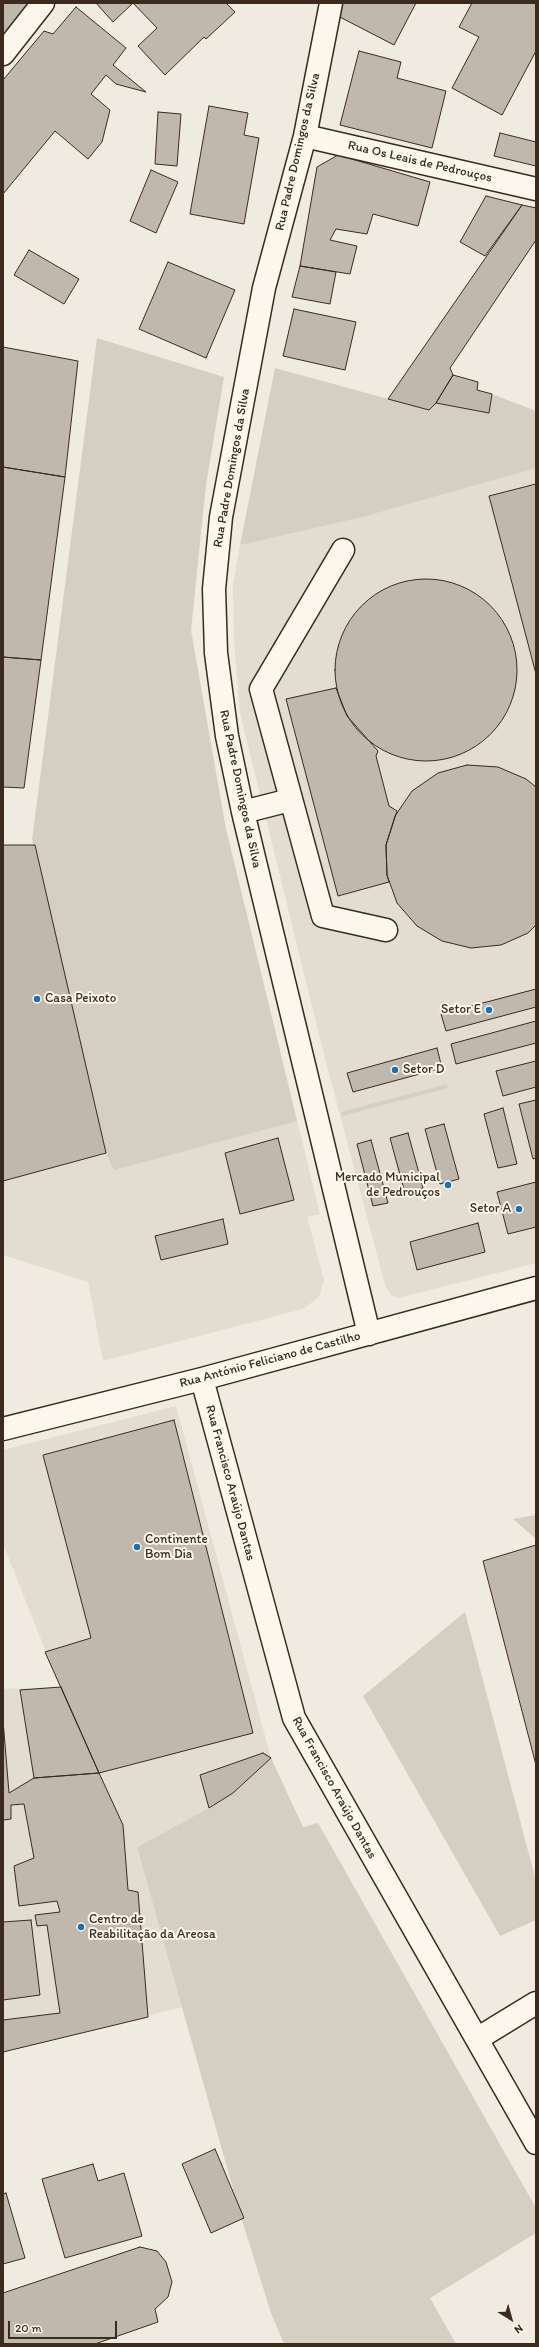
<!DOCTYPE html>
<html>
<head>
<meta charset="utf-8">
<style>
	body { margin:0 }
	#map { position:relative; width:539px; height:2347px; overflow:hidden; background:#f0ebe0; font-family:Itim,sans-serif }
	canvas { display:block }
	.frame { position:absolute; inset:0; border:4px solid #3b2a1e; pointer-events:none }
	.north { position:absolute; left:491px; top:2299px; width:40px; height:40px; -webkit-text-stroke:3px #fbf7ec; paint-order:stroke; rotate:143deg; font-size:11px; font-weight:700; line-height:16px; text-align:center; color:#3b2a1e }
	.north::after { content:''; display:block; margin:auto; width:14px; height:18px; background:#3b2a1e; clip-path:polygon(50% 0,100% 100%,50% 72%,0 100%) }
	.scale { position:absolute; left:8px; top:2321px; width:109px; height:18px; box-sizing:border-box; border:2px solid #3b2a1e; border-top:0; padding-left:5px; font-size:12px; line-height:14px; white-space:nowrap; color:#3b2a1e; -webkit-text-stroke:3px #fbf7ec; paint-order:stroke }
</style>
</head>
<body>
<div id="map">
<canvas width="539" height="2347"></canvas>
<div class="frame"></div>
<div class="north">N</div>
<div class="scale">20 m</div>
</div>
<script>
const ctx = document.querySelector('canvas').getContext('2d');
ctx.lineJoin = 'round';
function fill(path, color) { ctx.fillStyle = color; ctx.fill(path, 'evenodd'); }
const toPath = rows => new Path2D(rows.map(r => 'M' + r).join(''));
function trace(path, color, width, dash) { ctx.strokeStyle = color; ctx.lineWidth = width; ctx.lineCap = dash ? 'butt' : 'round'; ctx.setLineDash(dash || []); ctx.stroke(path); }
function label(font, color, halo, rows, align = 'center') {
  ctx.font = font + ' Itim,sans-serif'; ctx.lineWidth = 4; ctx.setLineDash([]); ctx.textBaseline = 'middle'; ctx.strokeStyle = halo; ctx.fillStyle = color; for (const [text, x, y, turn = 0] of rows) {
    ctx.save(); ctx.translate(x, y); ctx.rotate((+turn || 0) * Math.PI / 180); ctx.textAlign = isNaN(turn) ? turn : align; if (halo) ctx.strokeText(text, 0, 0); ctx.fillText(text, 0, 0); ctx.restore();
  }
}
fill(toPath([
	[536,468,536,1263,398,1298,392,1296,385,1285,322,1047,240,713,234,640,233,585,240,545],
	[226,829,320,1214,307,1217,324,1280,319,1297,303,1309,103,1361,88,1282,3,1255,3,845,35,845,32,840],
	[176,1406,271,1758,233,1793,209,1808,137,1847,182,2007,3,2052,3,1689,60,1687,3,1544,3,1450]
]), '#e2dcd1');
fill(toPath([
	[97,338,224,377,206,485,191,630,226,829,297,1121,114,1170,106,1153,32,840],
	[275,368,429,410,436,403,489,413,492,394,536,411,536,468,362,517,240,545],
	[447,1084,448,1088,342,1116,341,1112],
	[536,1515,536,1539,513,1519],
	[465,1612,536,1881,536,1920,500,1936,363,1696],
	[271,1758,303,1827,318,1823,536,2208,536,2233,430,2298,456,2344,284,2344,271,2313,240,2214,137,1847,209,1808,233,1793]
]), '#d5cec3');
const building = toPath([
	[3,3,33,3,3,49,3,3],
	[96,3,133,3,113,22,96,3],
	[133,3,226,3,235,12,206,39,204,37,165,75,138,46,157,28,133,3],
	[342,3,416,3,394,45,336,15,342,3],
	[472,3,536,3,536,51,502,115,452,88,479,37,459,27,472,3],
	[76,7,126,48,113,65,146,92,116,84,106,75,91,94,110,110,102,142,88,159,55,131,3,194,3,80,44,31,53,34,76,7],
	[359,51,401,62,397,78,446,91,432,148,340,125,359,51],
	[209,106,248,113,244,135,259,138,244,224,190,214,209,106],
	[158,112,181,114,177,166,155,164,158,112],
	[500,133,536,142,536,166,494,156,500,133],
	[338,155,430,182,418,226,373,214,367,234,336,229,330,240,357,246,350,274,300,266,317,167,338,155],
	[151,170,178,182,156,233,130,221,151,170],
	[486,196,522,205,485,256,460,242,486,196],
	[522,205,536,208,536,240,450,368,453,375,436,403,429,410,388,399,522,205],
	[29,250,79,279,64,304,14,275,29,250],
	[168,262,235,290,206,358,139,329,168,262],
	[300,266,336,272,330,304,292,297,300,266],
	[294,309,356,322,345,370,283,356,294,309],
	[3,347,78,361,65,477,3,467,3,347],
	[453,375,478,382,477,390,492,394,489,413,436,403,453,375],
	[3,467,65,477,41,660,3,657,3,467],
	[536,484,536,674,489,496,536,484],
	'335 670a91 91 0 1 1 182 0a91 91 0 1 1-182 0Z',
	[3,657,41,660,24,788,3,787,3,657],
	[336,688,347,716,378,751,376,756,389,806,397,811,386,845,387,875,389,882,338,896,286,699,336,688],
	[467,765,498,767,526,779,536,787,536,925,528,933,501,945,471,948,442,941,417,926,397,903,387,875,386,845,395,816,412,791,438,773,467,765],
	[3,845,35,845,106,1153,3,1181,3,845],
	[536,989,536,1007,446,1031,441,1014,536,989],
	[536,1021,536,1043,456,1064,451,1044,536,1021],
	[437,1048,442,1068,353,1092,347,1073,437,1048],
	[536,1061,536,1087,503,1096,496,1071,536,1061],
	[536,1100,536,1158,533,1159,519,1104,536,1100],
	[503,1108,517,1164,498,1168,484,1114,503,1108],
	[444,1124,459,1179,440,1184,425,1129,444,1124],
	[408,1133,423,1188,405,1193,390,1138,408,1133],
	[278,1138,294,1200,240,1214,225,1153,278,1138],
	[371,1140,388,1203,373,1206,357,1144,371,1140],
	[536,1182,536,1227,508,1234,497,1192,536,1182],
	[223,1219,228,1244,161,1260,155,1236,223,1219],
	[478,1223,485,1252,417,1270,410,1242,478,1223],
	[174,1420,253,1733,99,1773,45,1652,91,1638,43,1455,174,1420],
	[536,1545,536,1765,483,1561,536,1545],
	[61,1687,99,1773,34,1778,20,1690,61,1687],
	[3,1720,9,1793,34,1778,99,1773,123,1825,128,1890,138,1892,148,2017,3,2052,3,2020,60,2013,47,1925,37,1926,35,1915,60,1912,57,1901,19,1906,14,1866,34,1858,24,1804,11,1805,11,1819,3,1820,3,1720],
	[263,1753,271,1758,233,1793,209,1808,200,1775,263,1753],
	[31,1920,40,1995,3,2000,3,1922,31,1920],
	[215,2149,244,2218,211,2233,182,2164,215,2149],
	[93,2164,98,2181,124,2173,142,2236,65,2258,42,2179,93,2164],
	[6,2193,25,2258,3,2264,3,2194,6,2193],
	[140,2247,157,2251,166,2262,172,2282,168,2297,155,2309,158,2322,95,2344,3,2344,3,2293,140,2247]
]);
fill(building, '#c0b8ad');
trace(building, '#3b2a1e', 1);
const minor = toPath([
	[331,3,305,136,264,288,221,517,214,589,216,653,227,736,243,812,369,1334],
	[3,54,43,3],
	[305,136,536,189],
	[343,550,261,689,323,916,386,930],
	[243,812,290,800],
	[202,1379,294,1718,536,2143],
	[3,1429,202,1379,536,1288],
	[477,2039,536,2003]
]);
trace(minor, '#3b2a1e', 25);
trace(minor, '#fbf7ec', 22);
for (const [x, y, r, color] of [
	[37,999,4,"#1f6fb2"],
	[489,1010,4,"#1f6fb2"],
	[395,1070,4,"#1f6fb2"],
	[448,1185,4,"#1f6fb2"],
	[519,1209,4,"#1f6fb2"],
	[137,1547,4,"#1f6fb2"],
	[81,1927,4,"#1f6fb2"]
]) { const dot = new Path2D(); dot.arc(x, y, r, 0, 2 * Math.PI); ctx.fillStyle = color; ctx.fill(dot); trace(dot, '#fbf7ec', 1.5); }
label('13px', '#3b2a1e', '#fbf7ec', [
	["Rua Padre Domingos da Silva",298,152,-77],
	["Rua Os Leais de Pedrouços",420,162,13],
	["Rua Padre Domingos da Silva",232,468,-80],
	["Rua Padre Domingos da Silva",240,789,78],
	["Rua António Feliciano de Castilho",270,1360,-15],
	["Rua Francisco Araújo Dantas",230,1483,75],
	["Rua Francisco Araújo Dantas",334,1788,61]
]);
label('13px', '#3b2a1e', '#fbf7ec', [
	["Casa Peixoto",45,999],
	["Setor E",481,1010,"right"],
	["Setor D",403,1070],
	["Mercado Municipal",440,1178,"right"],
	["de Pedrouços",440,1193,"right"],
	["Setor A",511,1209,"right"],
	["Continente",145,1540],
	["Bom Dia",145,1555],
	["Centro de",89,1920],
	["Reabilitação da Areosa",89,1935]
], 'left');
</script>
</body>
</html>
